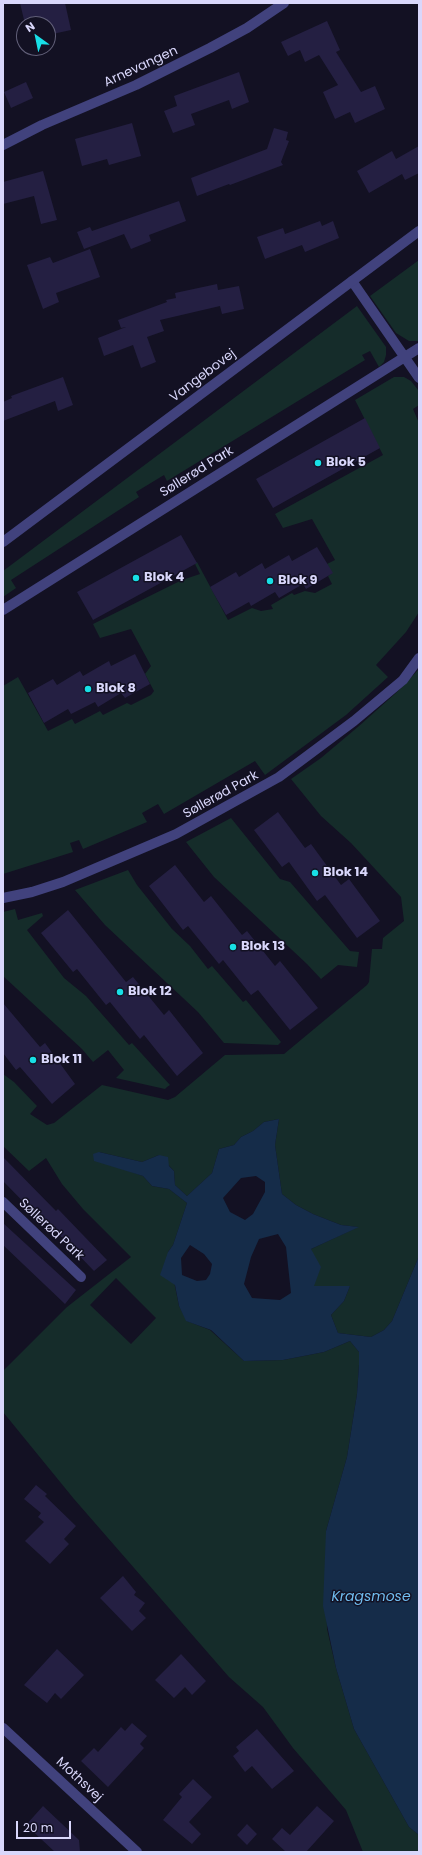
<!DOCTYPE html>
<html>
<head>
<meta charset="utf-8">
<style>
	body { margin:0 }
	#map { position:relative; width:422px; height:1855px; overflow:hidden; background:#131123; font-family:Poppins,sans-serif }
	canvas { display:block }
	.frame { position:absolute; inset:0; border:4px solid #d9d7fb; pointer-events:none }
	.north { position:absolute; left:16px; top:16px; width:40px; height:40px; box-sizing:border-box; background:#131123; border:1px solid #626079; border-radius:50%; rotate:327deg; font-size:11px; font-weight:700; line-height:16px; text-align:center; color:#d9d7fb }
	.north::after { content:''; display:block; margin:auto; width:14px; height:18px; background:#18dfe6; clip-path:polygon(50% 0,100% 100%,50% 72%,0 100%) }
	.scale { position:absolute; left:16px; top:1821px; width:55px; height:18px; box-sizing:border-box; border:2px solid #d9d7fb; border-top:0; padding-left:5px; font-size:12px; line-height:14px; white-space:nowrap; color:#d9d7fb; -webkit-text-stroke:3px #131123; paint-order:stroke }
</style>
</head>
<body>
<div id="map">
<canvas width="422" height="1855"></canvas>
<div class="frame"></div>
<div class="north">N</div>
<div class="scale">20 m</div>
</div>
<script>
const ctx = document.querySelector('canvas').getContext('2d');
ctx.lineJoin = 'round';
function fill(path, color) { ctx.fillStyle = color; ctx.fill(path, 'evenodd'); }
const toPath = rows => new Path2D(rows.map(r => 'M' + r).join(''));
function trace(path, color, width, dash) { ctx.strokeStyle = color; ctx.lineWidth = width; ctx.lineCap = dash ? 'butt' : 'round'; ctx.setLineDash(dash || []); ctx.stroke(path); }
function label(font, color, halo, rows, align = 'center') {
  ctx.font = font + ' Poppins,sans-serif'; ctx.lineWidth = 3; ctx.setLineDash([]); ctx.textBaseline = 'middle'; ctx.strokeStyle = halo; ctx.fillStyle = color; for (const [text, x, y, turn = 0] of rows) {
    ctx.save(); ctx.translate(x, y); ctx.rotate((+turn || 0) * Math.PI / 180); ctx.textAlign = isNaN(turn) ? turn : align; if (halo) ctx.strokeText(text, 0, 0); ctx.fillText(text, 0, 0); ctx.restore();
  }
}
fill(toPath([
	[419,260,419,341,409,341,396,333,370,296],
	[357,306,386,347,386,355,384,362,379,367,370,351,362,355,365,360,167,481,164,475,136,492,139,497,11,580,16,588,3,597,3,571],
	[394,377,404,377,411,381,419,391,419,405,413,409,419,423,419,612,406,632,376,665,388,677,346,715,265,775,255,761,164,814,158,804,142,813,147,822,83,849,79,840,70,843,73,852,3,874,3,686,18,677,48,731,72,719,75,724,100,711,103,715,127,703,131,705,151,695,154,691,145,674,151,666,131,629,100,638,93,624,182,580,200,574,195,564,197,562,228,620,252,608,261,611,273,609,271,605,292,593,294,595,305,591,315,593,332,584,328,576,332,573,327,564,335,560,312,519,283,528,275,514,383,455,355,400],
	[419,669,419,1256,392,1321,384,1330,371,1337,338,1333,331,1315,344,1301,350,1286,314,1286,311,1249,358,1227,341,1225,313,1214,296,1205,282,1194,275,1145,279,1119,264,1122,253,1131,241,1137,234,1145,219,1149,212,1173,187,1196,175,1185,174,1171,159,1155,142,1162,99,1152,123,1169,143,1176,152,1186,169,1189,187,1203,173,1245,168,1252,179,1306,187,1321,210,1330,244,1361,283,1360,324,1352,350,1341,359,1352,359,1365,357,1394,347,1457,326,1531,327,1629,336,1668,354,1729,409,1827,419,1835,419,1852,363,1852,346,1810,293,1748,263,1707,229,1677,74,1499,3,1412,3,1371,67,1307,131,1257,83,1209,62,1184,46,1158,29,1171,3,1146,3,1074,14,1082,37,1106,30,1114,47,1125,54,1123,102,1085,168,1100,175,1097,225,1055,284,1054,367,985,369,982,372,949,382,949,383,938,404,921,401,897,351,843,321,816,291,779,321,758,359,726,397,692],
	[116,1278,156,1318,131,1344,90,1305],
	[231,818,280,879,290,882,350,951,359,952,357,967,338,965,321,979,307,964,214,877,186,842],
	[128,870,137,885,172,929,190,946,208,969,212,966,243,1002,246,1000,281,1042,278,1045,224,1043,198,1012,105,925,75,890],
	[15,909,18,920,42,913,43,916,27,930,64,978,86,996,129,1045,132,1043,170,1085,167,1087,165,1089,116,1078,124,1070,108,1050,93,1062,82,1049,3,976,3,912]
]), '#152c2a');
fill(toPath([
	[279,1119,275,1145,282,1194,296,1205,313,1214,341,1225,359,1227,311,1249,321,1267,314,1286,350,1286,344,1301,331,1315,338,1333,371,1337,384,1330,392,1321,419,1256,419,1835,409,1827,354,1729,336,1668,323,1606,326,1531,347,1457,357,1394,359,1365,359,1352,350,1341,324,1352,283,1360,244,1361,211,1330,186,1321,179,1306,175,1285,160,1275,168,1252,173,1245,187,1203,169,1189,152,1186,143,1176,94,1161,93,1154,99,1152,142,1162,159,1155,168,1157,169,1166,174,1171,175,1185,187,1196,212,1173,219,1149,234,1145,241,1137,253,1131,264,1122],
	[256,1176,265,1182,265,1192,253,1214,245,1220,230,1212,223,1198,241,1178],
	[278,1234,286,1247,291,1293,280,1300,252,1298,244,1284,251,1257,259,1239],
	[190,1245,204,1254,212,1264,210,1274,206,1280,197,1281,182,1275,181,1258]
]), '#152c49');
fill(toPath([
	[20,3,65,3,71,30,48,35,48,24,42,24,41,20,25,24],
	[327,21,340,50,336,52,361,92,375,86,385,109,355,123,350,112,335,119,323,92,338,85,319,55,305,62,300,50,288,56,281,42],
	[239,72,249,102,232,109,229,100,191,114,195,125,173,133,164,111,177,106,174,96],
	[26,82,33,98,11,108,4,92],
	[132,123,141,156,109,165,107,159,82,166,75,139],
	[274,128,288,132,286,140,289,141,281,162,283,165,230,185,229,184,197,196,191,178,267,149],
	[419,146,419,173,405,180,402,174,369,193,357,171,392,151,396,159],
	[43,171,57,220,41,224,34,196,3,204,3,182],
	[179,201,186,221,149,235,151,241,131,249,124,234,84,249,77,232,90,227,92,231],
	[320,221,322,226,333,221,339,238,305,252,302,245,265,259,257,237,283,228,285,234],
	[90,249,100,277,56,293,59,302,43,309,27,265,50,257,53,263],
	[217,284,218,290,239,286,244,309,222,314,220,306,160,320,164,331,147,337,156,362,141,368,133,345,104,356,98,338,126,327,121,328,118,320,167,302,166,300,176,298,175,293],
	[63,377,73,405,58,411,55,401,3,421,3,402,12,398,11,396],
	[365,418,380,448,273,508,256,479],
	[181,535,197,563,93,620,77,592],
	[317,547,333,573,306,589,303,584,279,598,275,592,251,606,249,602,226,615,210,587,236,572,239,577,262,563,265,569,289,555,292,561],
	[135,654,150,684,125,698,121,693,98,707,95,702,71,714,68,709,44,723,28,693,53,679,57,685,80,671,83,676,109,661,111,666],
	[278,812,305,848,311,844,341,885,349,879,380,921,357,938,325,895,317,901,289,862,282,867,254,830],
	[175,865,204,902,211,896,242,935,247,931,275,966,280,961,318,1008,290,1030,258,990,251,995,223,960,219,964,188,926,183,930,149,886],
	[68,910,126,982,133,977,164,1015,169,1010,203,1053,177,1076,144,1035,140,1039,110,1002,106,1005,77,969,73,972,41,933],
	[3,1003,40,1047,45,1043,75,1084,52,1104,20,1067,16,1070,3,1053],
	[3,1157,56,1211,58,1209,107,1260,94,1271,46,1221,44,1223,3,1181],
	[3,1223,76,1290,65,1304,3,1245],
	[36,1485,47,1494,45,1496,76,1526,64,1539,69,1544,50,1564,25,1541,44,1522,38,1517,41,1513,24,1499],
	[123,1576,136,1592,134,1595,145,1603,139,1611,146,1618,132,1631,100,1598],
	[57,1649,84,1675,61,1699,55,1693,47,1703,24,1685],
	[181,1654,206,1681,192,1695,185,1687,174,1698,155,1680],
	[132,1723,147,1736,140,1744,144,1748,108,1787,81,1761,94,1748,98,1752,121,1727,125,1731],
	[257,1729,294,1771,272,1789,252,1766,245,1772,233,1756,239,1751,236,1747],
	[193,1779,212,1797,189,1822,201,1834,192,1844,163,1820,182,1797,179,1794],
	[43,1806,79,1840,80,1852,55,1852,26,1825],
	[317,1806,334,1821,306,1852,286,1852,272,1839,282,1828,290,1835],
	[247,1824,257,1834,247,1845,237,1835]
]), '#241f42');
trace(toPath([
	[3,145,42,125,136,85,210,48,247,28,284,3],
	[352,281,419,378],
	[3,610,419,348],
	[3,898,32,892,63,882,176,834,279,777,354,721,403,680,419,658],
	[3,1202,81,1277],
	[3,1728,137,1852]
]), '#41427d', 10);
trace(toPath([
	[3,542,419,231]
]), '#41427d', 10);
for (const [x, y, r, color] of [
	[318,463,4,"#18dfe6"],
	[136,578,4,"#18dfe6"],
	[270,581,4,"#18dfe6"],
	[88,689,4,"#18dfe6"],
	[315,873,4,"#18dfe6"],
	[233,947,4,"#18dfe6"],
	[120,992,4,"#18dfe6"],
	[33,1060,4,"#18dfe6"]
]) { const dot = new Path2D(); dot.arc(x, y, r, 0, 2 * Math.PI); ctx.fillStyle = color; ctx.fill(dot); trace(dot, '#131123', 1.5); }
label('13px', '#d9d7fb', '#131123', [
	["Arnevangen",141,67,-25],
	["Vangebovej",203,376,-37],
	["Søllerød Park",197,472,-32],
	["Søllerød Park",221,795,-29],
	["Søllerød Park",51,1230,43],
	["Mothsvej",79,1780,43]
]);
label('bold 13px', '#d9d7fb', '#131123', [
	["Blok 5",326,463],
	["Blok 4",144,578],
	["Blok 9",278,581],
	["Blok 8",96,689],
	["Blok 14",323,873],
	["Blok 13",241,947],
	["Blok 12",128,992],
	["Blok 11",41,1060]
], 'left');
label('italic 14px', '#70bdf0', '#131123', [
	["Kragsmose",371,1597]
]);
</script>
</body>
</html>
